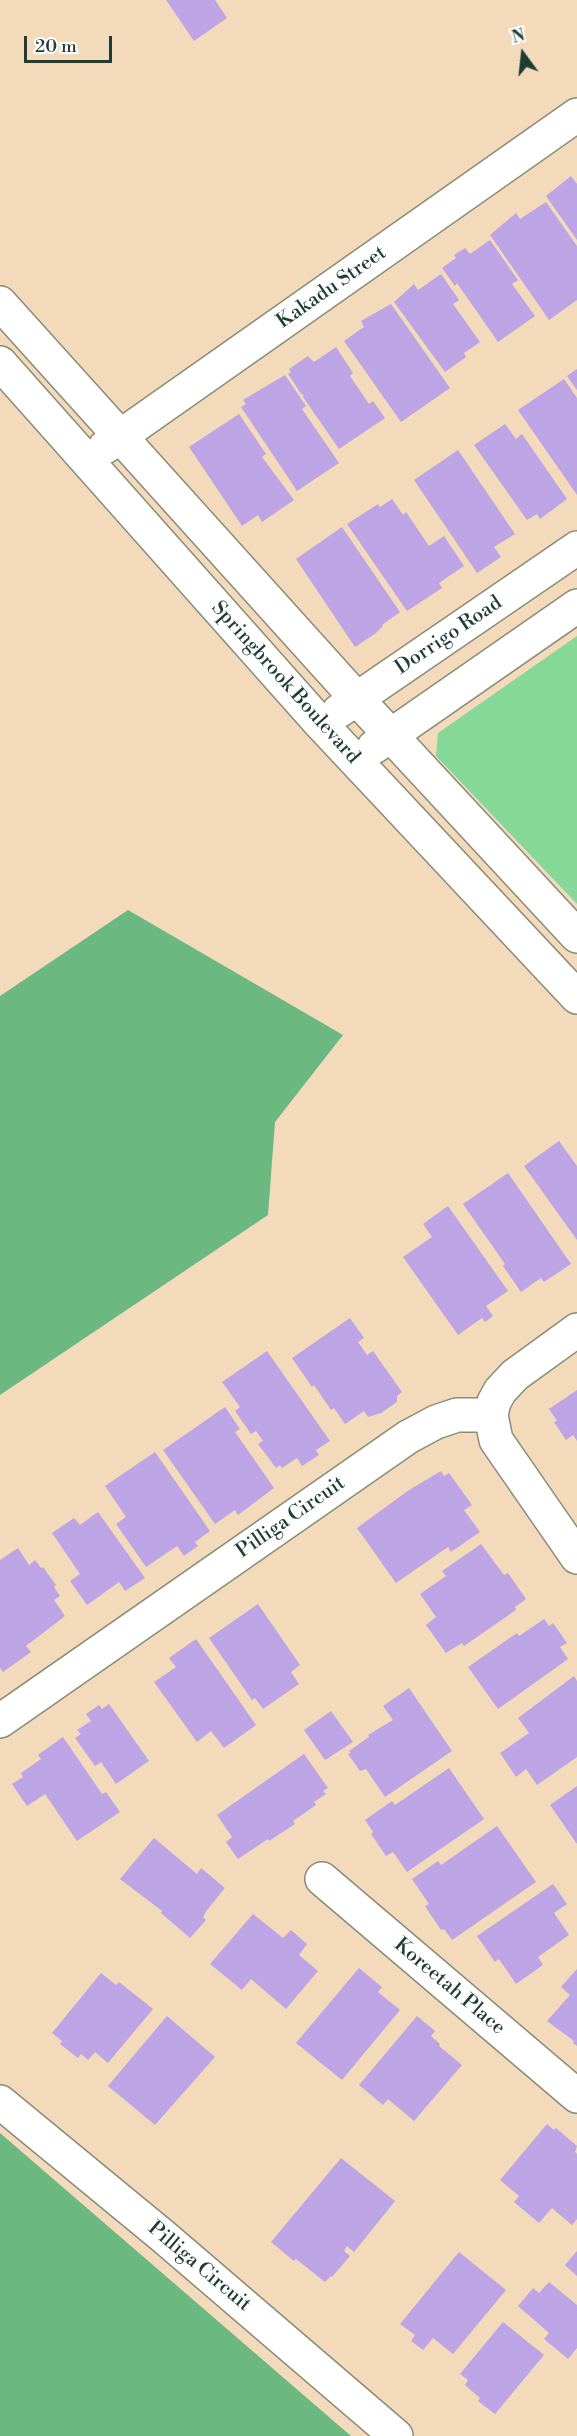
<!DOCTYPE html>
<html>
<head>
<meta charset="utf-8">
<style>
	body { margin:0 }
	#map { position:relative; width:577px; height:2436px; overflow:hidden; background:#f3dabb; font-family:"Libre Bodoni",serif }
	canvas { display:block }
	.north { position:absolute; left:493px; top:24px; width:60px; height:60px; -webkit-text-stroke:4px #fff; paint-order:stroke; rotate:345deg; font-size:16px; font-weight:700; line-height:24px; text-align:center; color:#1f3d34 }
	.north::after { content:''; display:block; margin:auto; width:21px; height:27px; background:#1f3d34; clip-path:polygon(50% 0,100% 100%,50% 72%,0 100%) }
	.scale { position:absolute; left:24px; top:36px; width:88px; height:27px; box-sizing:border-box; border:3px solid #1f3d34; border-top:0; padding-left:8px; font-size:18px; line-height:21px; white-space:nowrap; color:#1f3d34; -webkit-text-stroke:4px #fff; paint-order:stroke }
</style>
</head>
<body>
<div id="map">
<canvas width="577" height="2436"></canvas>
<div class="north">N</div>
<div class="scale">20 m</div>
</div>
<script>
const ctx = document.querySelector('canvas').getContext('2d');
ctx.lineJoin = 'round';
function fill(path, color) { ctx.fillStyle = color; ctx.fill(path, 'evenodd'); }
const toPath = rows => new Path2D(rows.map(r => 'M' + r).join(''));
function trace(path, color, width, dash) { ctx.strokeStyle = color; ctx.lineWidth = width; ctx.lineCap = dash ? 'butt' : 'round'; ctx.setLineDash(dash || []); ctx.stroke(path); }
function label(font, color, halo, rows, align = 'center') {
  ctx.font = font + ' "Libre Bodoni",serif'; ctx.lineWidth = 6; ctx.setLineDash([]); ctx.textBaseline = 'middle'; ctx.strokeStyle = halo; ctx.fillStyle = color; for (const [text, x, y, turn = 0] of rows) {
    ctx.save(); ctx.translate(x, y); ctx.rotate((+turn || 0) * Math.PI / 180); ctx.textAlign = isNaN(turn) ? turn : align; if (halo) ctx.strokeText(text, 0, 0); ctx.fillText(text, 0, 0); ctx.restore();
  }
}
fill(toPath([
	[577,636,577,904,436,756,438,733]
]), '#86d899');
fill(toPath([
	[128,910,343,1035,275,1122,268,1215,0,1395,0,996],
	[0,2133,351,2436,0,2436]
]), '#6cb881');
fill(toPath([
	[166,0,215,0,227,18,194,41],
	[571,176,577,184,577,240,546,196],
	[546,202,577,246,577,300,549,320,490,235,516,213,520,219],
	[490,240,518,280,512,284,535,316,498,342,457,283,455,286,442,268,456,258,454,255,465,248,470,254],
	[441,274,459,300,453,304,480,342,464,353,466,357,445,372,394,302,414,284,418,290],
	[391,304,450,388,401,422,344,341,364,327,361,321],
	[336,347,353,373,350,376,369,404,373,401,385,418,339,449,303,397,304,394,302,395,288,374,291,372,289,369,308,356,314,362],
	[577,369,577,390,567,376],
	[285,375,306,406,302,409,339,463,297,491,241,407,246,404,243,400],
	[564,379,577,398,577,495,518,410],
	[239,414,266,454,262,457,294,500,262,522,258,515,242,526,189,447],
	[505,424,516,439,522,434,567,499,540,519,537,514,527,520,474,445],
	[458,450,515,534,494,547,501,557,477,573,414,480],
	[392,499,403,515,406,512,429,546,444,536,464,566,439,583,442,588,407,611,347,524,378,504,380,507],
	[342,527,400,612,382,625,383,626,376,633,355,647,296,559],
	[559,1141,577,1166,577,1240,524,1166],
	[508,1173,571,1264,544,1282,541,1278,521,1292,503,1266,505,1264,463,1204],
	[448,1206,508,1291,486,1306,493,1316,485,1322,482,1318,458,1335,403,1257,432,1237,423,1224],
	[350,1318,364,1338,358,1342,367,1355,373,1351,402,1392,397,1396,397,1402,381,1413,368,1417,364,1411,345,1424,334,1408,331,1410,314,1385,312,1387,292,1358],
	[267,1351,330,1441,316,1450,319,1455,302,1466,297,1458,282,1468,280,1465,276,1468,258,1444,263,1441,256,1431,251,1434,235,1411,240,1407,222,1382],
	[577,1390,577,1441,573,1435,566,1440,554,1422,557,1421,549,1409],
	[225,1407,240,1429,235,1432,274,1488,238,1515,235,1510,215,1524,163,1450],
	[155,1452,210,1531,195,1542,198,1546,184,1556,177,1546,146,1567,116,1524,126,1517,105,1486],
	[441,1471,444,1476,449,1473,472,1505,464,1510,480,1532,451,1552,448,1547,396,1583,357,1528,409,1490],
	[98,1512,145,1578,125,1591,119,1582,87,1605,70,1581,80,1574,52,1533,74,1518,80,1525],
	[481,1544,504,1575,508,1573,526,1599,515,1607,516,1610,464,1646,462,1643,446,1653,426,1625,436,1617,420,1594,446,1576,442,1571],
	[18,1548,29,1565,35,1560,41,1568,43,1567,56,1585,54,1587,60,1596,54,1600,65,1616,26,1646,31,1652,3,1672,0,1668,0,1560],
	[258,1604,300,1665,291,1672,299,1684,263,1709,255,1698,252,1700,209,1638],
	[544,1619,549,1626,553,1623,567,1643,560,1647,568,1659,498,1709,468,1667,517,1633,519,1636],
	[196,1639,256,1725,224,1748,211,1731,197,1742,154,1682,176,1667,169,1658],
	[574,1676,577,1681,577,1757,537,1785,526,1769,516,1777,500,1753,529,1733,518,1718],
	[409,1688,452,1751,385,1797,366,1769,360,1771,348,1754,351,1753,349,1751,369,1737,368,1735,393,1720,383,1706],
	[109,1704,149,1761,116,1784,101,1762,95,1766,75,1738,81,1734,77,1730,91,1721,86,1714,99,1705,102,1709],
	[331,1711,353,1742,325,1760,304,1730],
	[63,1737,102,1794,106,1792,120,1812,77,1841,45,1794,27,1806,12,1784,23,1777,21,1773,41,1759,38,1755],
	[304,1754,328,1788,323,1791,326,1794,314,1802,316,1805,293,1821,295,1824,269,1841,268,1839,238,1859,226,1842,232,1837,217,1815],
	[449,1768,484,1819,407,1872,393,1852,386,1856,371,1834,373,1832,365,1820,392,1801,395,1805],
	[577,1786,577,1844,550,1805],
	[497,1826,536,1882,452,1940,444,1929,441,1930,425,1906,429,1904,412,1879,438,1861,441,1865],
	[154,1838,197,1874,201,1868,225,1888,207,1910,203,1917,206,1920,190,1938,161,1913,162,1911,120,1879],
	[553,1884,567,1904,554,1913,569,1935,538,1957,543,1965,516,1984,499,1959,495,1962,477,1936],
	[253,1914,283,1938,291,1930,307,1944,299,1955,318,1971,286,2009,251,1979,242,1990,210,1964],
	[359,1968,382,1987,378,1992,400,2010,342,2080,296,2043],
	[577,1969,577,2046,573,2043,574,2041,547,2021,570,1995,561,1987],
	[101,1973,116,1985,119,1982,153,2009,108,2063,95,2052,88,2060,81,2054,78,2058,60,2044,62,2041,52,2033],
	[167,2016,215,2057,155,2125,108,2086],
	[417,2016,435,2031,431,2036,440,2044,439,2046,462,2065,414,2121,388,2099,383,2105,359,2085],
	[547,2124,554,2130,556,2128,577,2146,575,2152,577,2154,577,2219,572,2225,552,2208,539,2223,514,2202,519,2196,500,2180],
	[341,2158,395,2201,354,2252,347,2246,344,2251,350,2256,332,2277,331,2276,325,2282,296,2259,294,2261,271,2242],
	[577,2251,577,2276,565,2265],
	[459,2252,506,2290,453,2354,433,2338,423,2350,411,2341,415,2335,400,2324],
	[549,2282,577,2305,577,2348,568,2359,544,2339,549,2333,518,2306,533,2288,539,2293],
	[503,2322,544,2355,495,2414,478,2401,480,2398,465,2385,468,2380,460,2374]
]), '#bca4e5');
const minor = toPath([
	[0,303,357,699,577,936],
	[0,363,320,723,577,997],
	[105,447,577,115],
	[339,711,577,548],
	[374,747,577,606],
	[491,1415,496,1440,577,1557],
	[0,1721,408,1437,436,1422,457,1415,491,1415,494,1402,500,1391,515,1375,577,1330],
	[322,1879,577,2096],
	[0,2102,164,2237,396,2436]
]);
trace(minor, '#898c78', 36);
trace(minor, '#fff', 33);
label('20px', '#1f3d34', '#fff', [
	["Kakadu Street",332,288,-35],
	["Dorrigo Road",449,636,-34],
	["Springbrook Boulevard",285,683,48],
	["Pilliga Circuit",291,1518,-35],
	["Koreetah Place",449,1987,40],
	["Pilliga Circuit",199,2267,40]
]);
</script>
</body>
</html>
